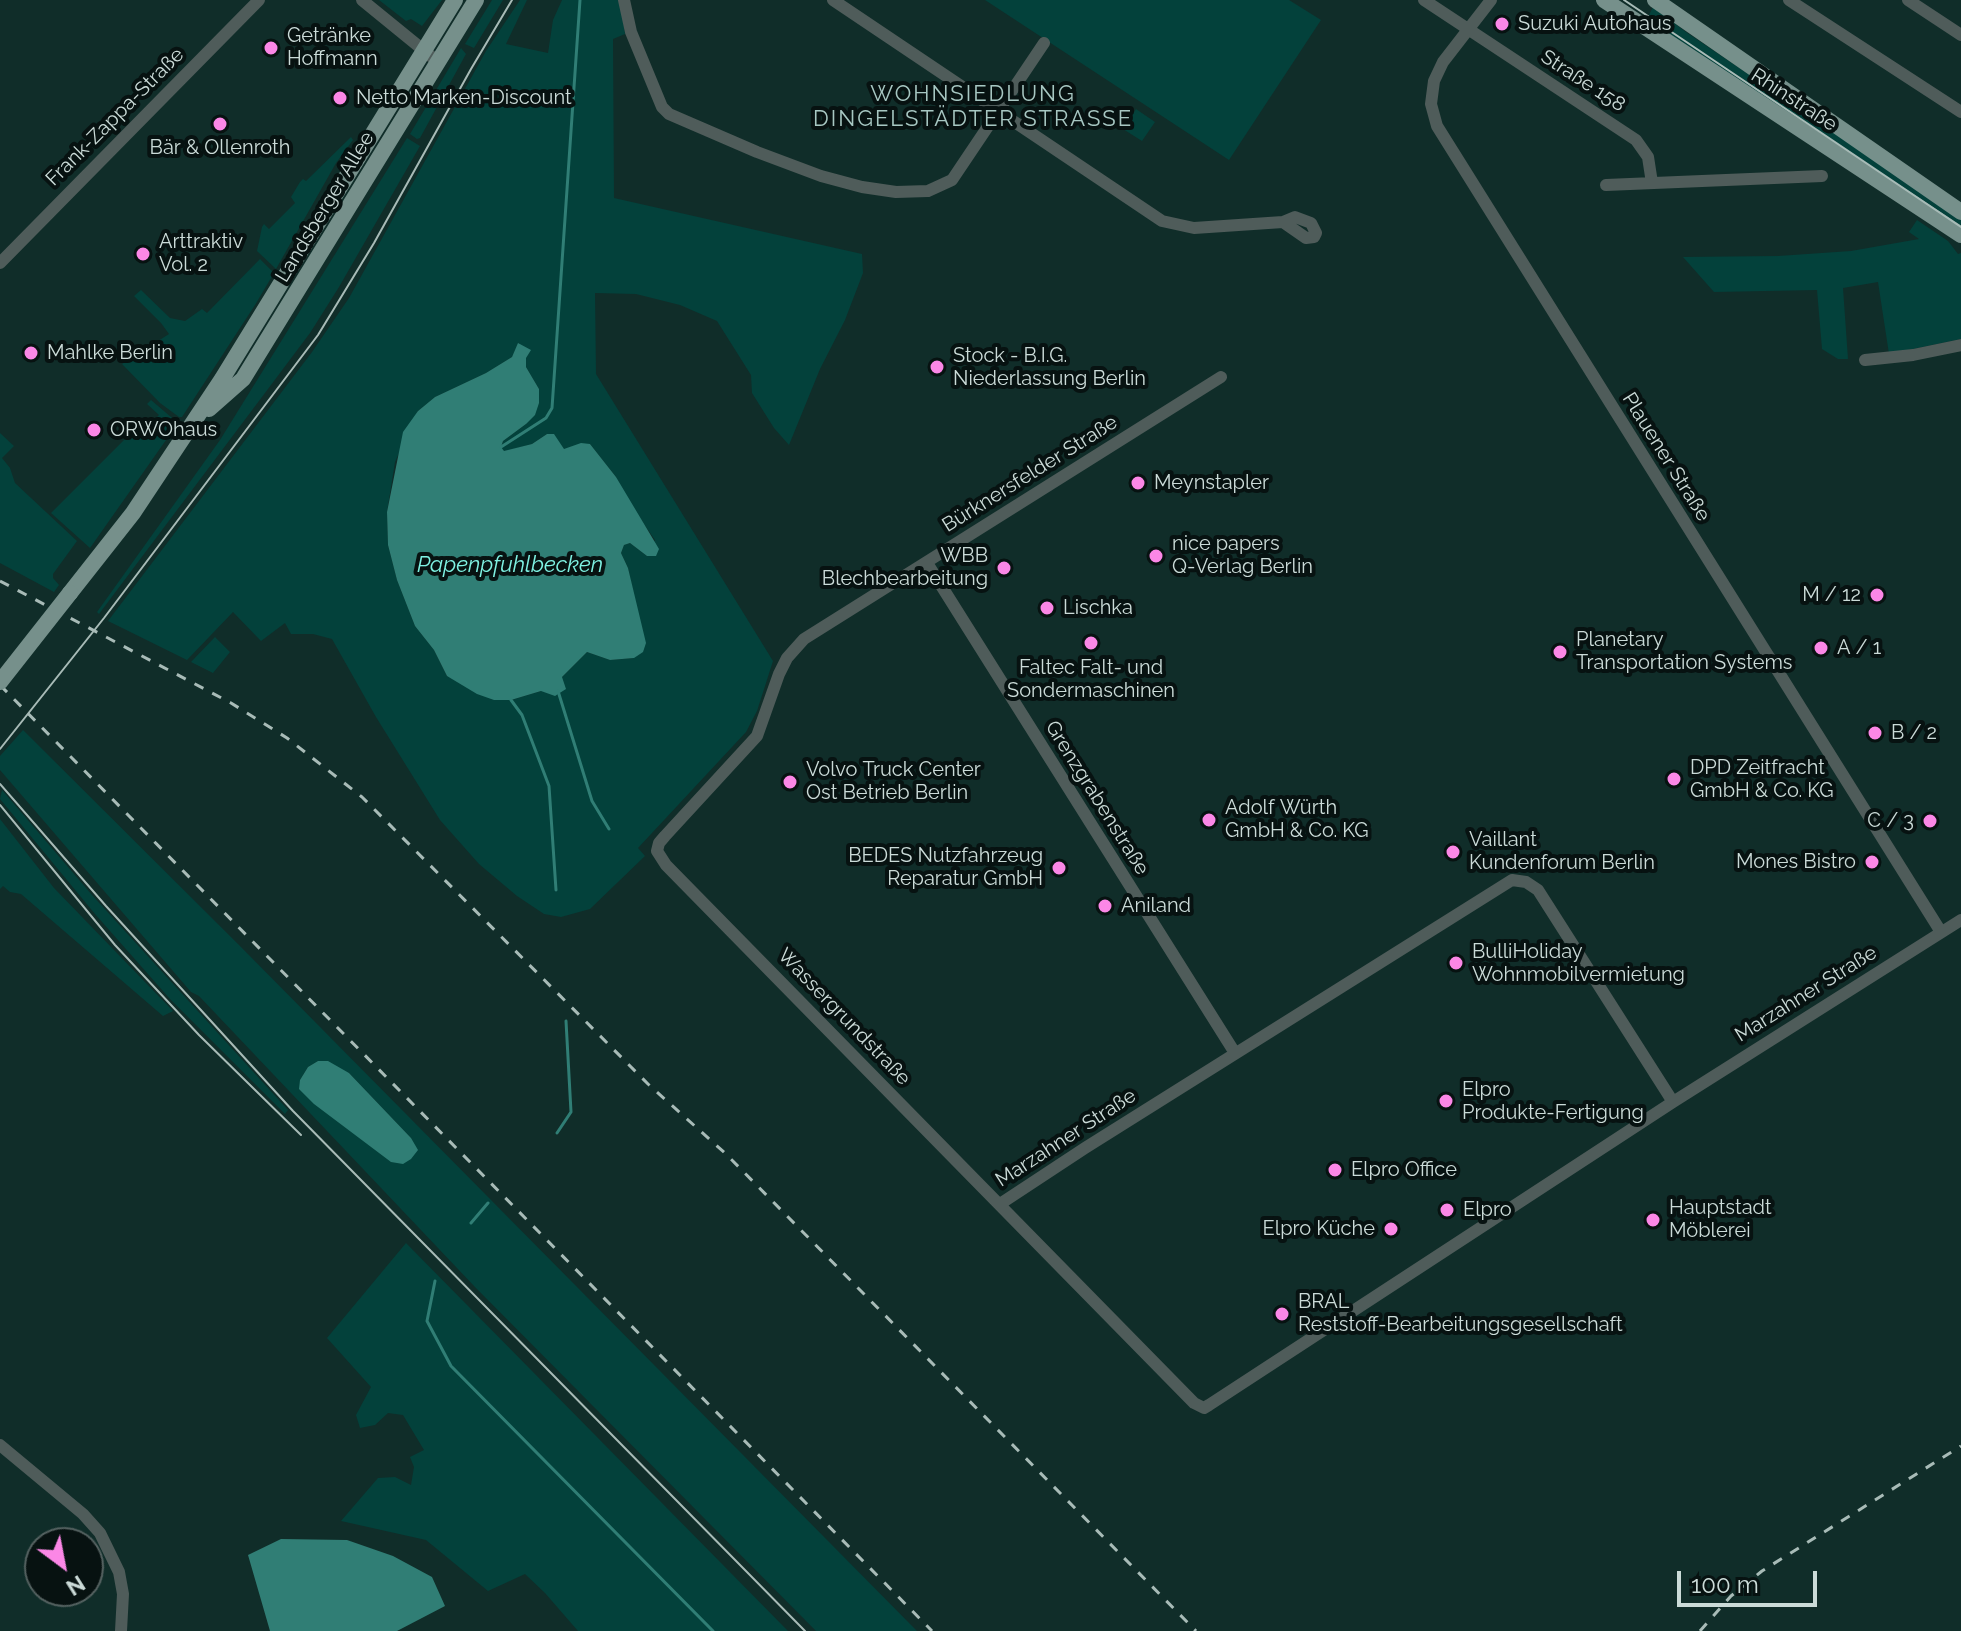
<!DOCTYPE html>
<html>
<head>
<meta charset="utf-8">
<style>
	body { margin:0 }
	#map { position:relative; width:1961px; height:1631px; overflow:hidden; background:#102d29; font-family:Raleway,sans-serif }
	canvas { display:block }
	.north { position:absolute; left:24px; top:1527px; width:80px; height:80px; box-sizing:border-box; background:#071211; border:2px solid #556261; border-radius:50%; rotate:148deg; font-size:22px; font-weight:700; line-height:32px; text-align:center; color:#cbdbd8 }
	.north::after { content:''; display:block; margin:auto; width:28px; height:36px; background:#fb87e6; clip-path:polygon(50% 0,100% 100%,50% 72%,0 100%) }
	.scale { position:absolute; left:1677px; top:1571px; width:140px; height:36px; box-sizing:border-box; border:4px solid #cbdbd8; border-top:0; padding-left:10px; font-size:24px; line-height:28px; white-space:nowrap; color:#cbdbd8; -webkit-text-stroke:6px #071211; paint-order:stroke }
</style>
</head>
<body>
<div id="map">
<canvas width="1961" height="1631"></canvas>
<div class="north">N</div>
<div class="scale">100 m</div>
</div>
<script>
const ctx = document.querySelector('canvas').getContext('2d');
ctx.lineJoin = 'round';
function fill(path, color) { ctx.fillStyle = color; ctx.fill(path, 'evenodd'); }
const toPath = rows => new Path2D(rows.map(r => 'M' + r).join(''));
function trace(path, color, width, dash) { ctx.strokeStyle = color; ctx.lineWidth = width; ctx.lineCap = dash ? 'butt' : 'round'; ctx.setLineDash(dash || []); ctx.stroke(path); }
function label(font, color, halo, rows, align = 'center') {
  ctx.font = font + ' Raleway,sans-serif'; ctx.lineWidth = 8; ctx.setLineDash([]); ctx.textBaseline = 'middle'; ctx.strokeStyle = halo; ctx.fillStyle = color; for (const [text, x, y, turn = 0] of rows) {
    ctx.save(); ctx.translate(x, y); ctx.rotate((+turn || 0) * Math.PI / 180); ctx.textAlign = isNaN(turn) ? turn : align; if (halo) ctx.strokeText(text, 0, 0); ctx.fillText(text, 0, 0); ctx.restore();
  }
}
fill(toPath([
	[379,0,442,0,422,26,411,19,406,21],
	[492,0,503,0,474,48,465,44],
	[520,0,527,0,506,44,548,53,553,20,562,0,621,0,625,34,613,39,614,198,862,254,863,273,845,320,820,369,789,445,774,428,752,393,751,375,717,321,680,305,636,294,595,293,596,374,773,661,757,711,746,732,638,848,645,856,590,909,561,917,544,914,517,896,479,864,440,820,376,717,332,639,313,634,291,634,285,623,261,641,233,612,187,660,108,621,312,352,349,298,486,51],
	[519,343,526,358,526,367,539,389,526,424,503,441,501,447,504,452,532,444,547,434,564,450,590,444,616,477,627,500,655,540,647,556,630,543,624,545,621,553,628,568,639,619,634,658,610,660,587,652,562,677,541,691,511,700,447,676,434,650,415,626,397,580,388,545,387,512,395,462,418,411,435,397,486,373,512,357],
	[985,0,1289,0,1321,20,1229,160],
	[1653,7,1686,32,1961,218,1961,229,1648,22,1650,18,1648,17],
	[461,48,466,54,420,138,417,139,410,134],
	[1136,109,1155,122,1142,141,1123,129],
	[351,137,353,140,336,163,276,269,257,251,262,227,264,224,269,229,295,203,291,197,300,182,303,179,306,181],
	[407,138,420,146,339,287,310,333,99,614,97,612,220,440],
	[1917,220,1948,241,1958,254,1961,253,1961,339,1889,354,1878,282,1843,288,1848,359,1838,359,1822,349,1817,290,1714,292,1683,257,1778,256,1851,251,1919,239,1909,232],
	[260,259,274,273,255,305,182,417,179,417,160,403,122,364,169,334,161,323,134,296,141,290,170,318,185,321,202,309,207,313],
	[151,400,178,423,90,548,51,513,137,427,143,422,148,426,159,415,147,404],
	[0,433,14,446,2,458,10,468,15,483,77,541,53,574,53,578,59,585,54,592,0,563],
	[215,637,230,652,213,673,191,662],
	[23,730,238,944,917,1631,816,1631,475,1287,199,996,191,992,0,770,0,756],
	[318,1061,349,1073,411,1138,300,1080,308,1067],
	[2,790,92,895,288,1110,285,1114,170,999,95,914,0,799],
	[0,819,54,888,173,1011,163,1016,21,894,10,892,3,886,0,889],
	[406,1243,788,1631,578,1631,545,1593,525,1574,488,1591,426,1540,341,1521,378,1478,395,1477,411,1485,414,1467,410,1457,424,1450,403,1415,388,1413,375,1425,360,1428,356,1415,371,1387,327,1338]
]), '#03413b');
fill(toPath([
	[518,343,531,350,526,358,526,367,539,389,539,403,535,415,526,424,503,441,501,447,504,451,532,444,547,434,554,434,564,449,581,443,590,444,616,477,659,549,656,556,647,556,630,543,624,545,621,553,628,568,646,643,643,652,634,658,610,660,587,652,562,677,566,689,555,696,541,691,511,700,494,700,477,694,447,676,434,650,415,626,397,580,388,545,387,512,403,432,418,411,435,397,486,373,512,357],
	[318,1061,328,1061,349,1073,411,1138,418,1150,411,1159,403,1164,391,1162,314,1104,299,1089,300,1080,308,1067],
	[281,1539,347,1540,393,1556,432,1577,445,1606,397,1631,270,1631,248,1555]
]), '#307e75');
trace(toPath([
	[501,447,546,418,552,408,580,0],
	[558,691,592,801,609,829],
	[511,700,522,715,549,786,556,890],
	[557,1133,571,1112,566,1021],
	[471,1223,488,1203],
	[435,1281,427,1321,451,1366,713,1631]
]), '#307e75', 3);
trace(toPath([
	[362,0,438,62],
	[624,0,631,32,662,107,669,114,757,152,821,176,862,187,896,192,928,191,952,180,1044,43],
	[833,0,1162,221,1194,228,1283,222,1295,217,1311,223,1316,233,1314,237,1306,238,1283,222],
	[1424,0,1636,140,1648,157,1652,183],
	[1491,0,1443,62,1434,81,1431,104,1437,126,1941,932],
	[1789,0,1961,112],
	[1908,0,1961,35],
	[1606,185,1822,176],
	[0,263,259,0],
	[1865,360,1913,355,1961,345],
	[1221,377,804,639,787,658,779,674,757,736,665,836,659,843,657,851,666,865,1194,1403,1204,1408,1209,1405,1673,1102,1961,920],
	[927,563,1235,1053],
	[1000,1204,1085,1148,1512,880,1526,882,1538,890,1673,1102],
	[0,1445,83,1514,100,1533,119,1572,123,1594,121,1631]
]), '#4f5c5a', 12);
trace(toPath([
	[1604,0,1961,235],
	[1655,0,1961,212],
	[209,409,243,379,476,0],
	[70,593,133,513,222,379,455,0]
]), '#76908b', 16);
trace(toPath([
	[1624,0,1961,227],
	[0,749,104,618,318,335,374,243,471,69,512,0],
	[0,784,106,906,293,1111,805,1631],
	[0,805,115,945,199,1035,301,1135]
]), '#a8bbb7', 2);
trace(toPath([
	[0,581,231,703,287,738,362,797,648,1084,726,1154,1196,1631],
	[0,685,932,1631],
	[1700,1631,1731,1596,1762,1571,1961,1446]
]), '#a8bbb7', 3, [10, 10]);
trace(toPath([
	[0,682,70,593]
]), '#76908b', 16);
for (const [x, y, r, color] of [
	[1502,24,8,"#fb87e6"],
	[271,48,8,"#fb87e6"],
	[340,98,8,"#fb87e6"],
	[220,124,8,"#fb87e6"],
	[143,254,8,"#fb87e6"],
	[31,353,8,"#fb87e6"],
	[937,367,8,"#fb87e6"],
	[94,430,8,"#fb87e6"],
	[1138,483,8,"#fb87e6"],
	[1156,556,8,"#fb87e6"],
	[1004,568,8,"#fb87e6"],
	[1877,595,8,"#fb87e6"],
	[1047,608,8,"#fb87e6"],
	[1091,643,8,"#fb87e6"],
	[1821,648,8,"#fb87e6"],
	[1560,652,8,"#fb87e6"],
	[1875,733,8,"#fb87e6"],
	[1674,779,8,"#fb87e6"],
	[790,782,8,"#fb87e6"],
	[1209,820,8,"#fb87e6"],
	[1930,821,8,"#fb87e6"],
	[1453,852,8,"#fb87e6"],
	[1872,862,8,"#fb87e6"],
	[1059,868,8,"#fb87e6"],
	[1105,906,8,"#fb87e6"],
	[1456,963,8,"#fb87e6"],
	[1446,1101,8,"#fb87e6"],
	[1335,1170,8,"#fb87e6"],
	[1447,1210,8,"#fb87e6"],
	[1653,1220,8,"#fb87e6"],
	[1391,1229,8,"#fb87e6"],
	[1282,1314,8,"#fb87e6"]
]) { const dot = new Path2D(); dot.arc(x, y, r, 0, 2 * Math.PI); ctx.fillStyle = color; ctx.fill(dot); trace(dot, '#071211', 3); }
label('20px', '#cbdbd8', '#071211', [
	["Suzuki Autohaus",1518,24],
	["Getränke",287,36],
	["Hoffmann",287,59],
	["Netto Marken-Discount",356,98],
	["Bär & Ollenroth",220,148,"center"],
	["Arttraktiv",159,242],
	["Vol. 2",159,265],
	["Mahlke Berlin",47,353],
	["Stock - B.I.G.",953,356],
	["Niederlassung Berlin",953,379],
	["ORWOhaus",110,430],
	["Meynstapler",1154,483],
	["nice papers",1172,544],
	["Q-Verlag Berlin",1172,567],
	["WBB",988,556,"right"],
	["Blechbearbeitung",988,579,"right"],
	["M / 12",1861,595,"right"],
	["Lischka",1063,608],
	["Planetary",1576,640],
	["Transportation Systems",1576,663],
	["A / 1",1837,648],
	["Faltec Falt- und",1091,668,"center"],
	["Sondermaschinen",1091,691,"center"],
	["B / 2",1891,733],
	["DPD Zeitfracht",1690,768],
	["GmbH & Co. KG",1690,791],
	["Volvo Truck Center",806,770],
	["Ost Betrieb Berlin",806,793],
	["Adolf Würth",1225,808],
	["GmbH & Co. KG",1225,831],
	["C / 3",1914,821,"right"],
	["Vaillant",1469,840],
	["Kundenforum Berlin",1469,863],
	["BEDES Nutzfahrzeug",1043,856,"right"],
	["Reparatur GmbH",1043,879,"right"],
	["Mones Bistro",1856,862,"right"],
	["Aniland",1121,906],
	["BulliHoliday",1472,952],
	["Wohnmobilvermietung",1472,975],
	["Elpro",1462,1090],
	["Produkte-Fertigung",1462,1113],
	["Elpro Office",1351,1170],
	["Hauptstadt",1669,1208],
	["Möblerei",1669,1231],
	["Elpro",1463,1210],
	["Elpro Küche",1375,1229,"right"],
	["BRAL",1298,1302],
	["Reststoff-Bearbeitungsgesellschaft",1298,1325]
], 'left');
label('20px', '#cbdbd8', '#071211', [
	["Straße 158",1583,81,33],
	["Rhinstraße",1794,100,33],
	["Frank-Zappa-Straße",115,117,-45],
	["Landsberger Allee",325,207,-59],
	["Plauener Straße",1666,457,58],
	["Bürknersfelder Straße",1030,474,-32],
	["Grenzgrabenstraße",1097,798,58],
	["Marzahner Straße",1806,994,-32],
	["Wassergrundstraße",844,1017,46],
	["Marzahner Straße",1066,1138,-33]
]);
ctx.letterSpacing = '2px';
label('22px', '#a7c7c2', '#071211', [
	["WOHNSIEDLUNG",973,94],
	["DINGELSTÄDTER STRASSE",973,119]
]);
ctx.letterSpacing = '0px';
label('italic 22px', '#7ff2e3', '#071211', [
	["Papenpfuhlbecken",510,565]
]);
</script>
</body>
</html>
